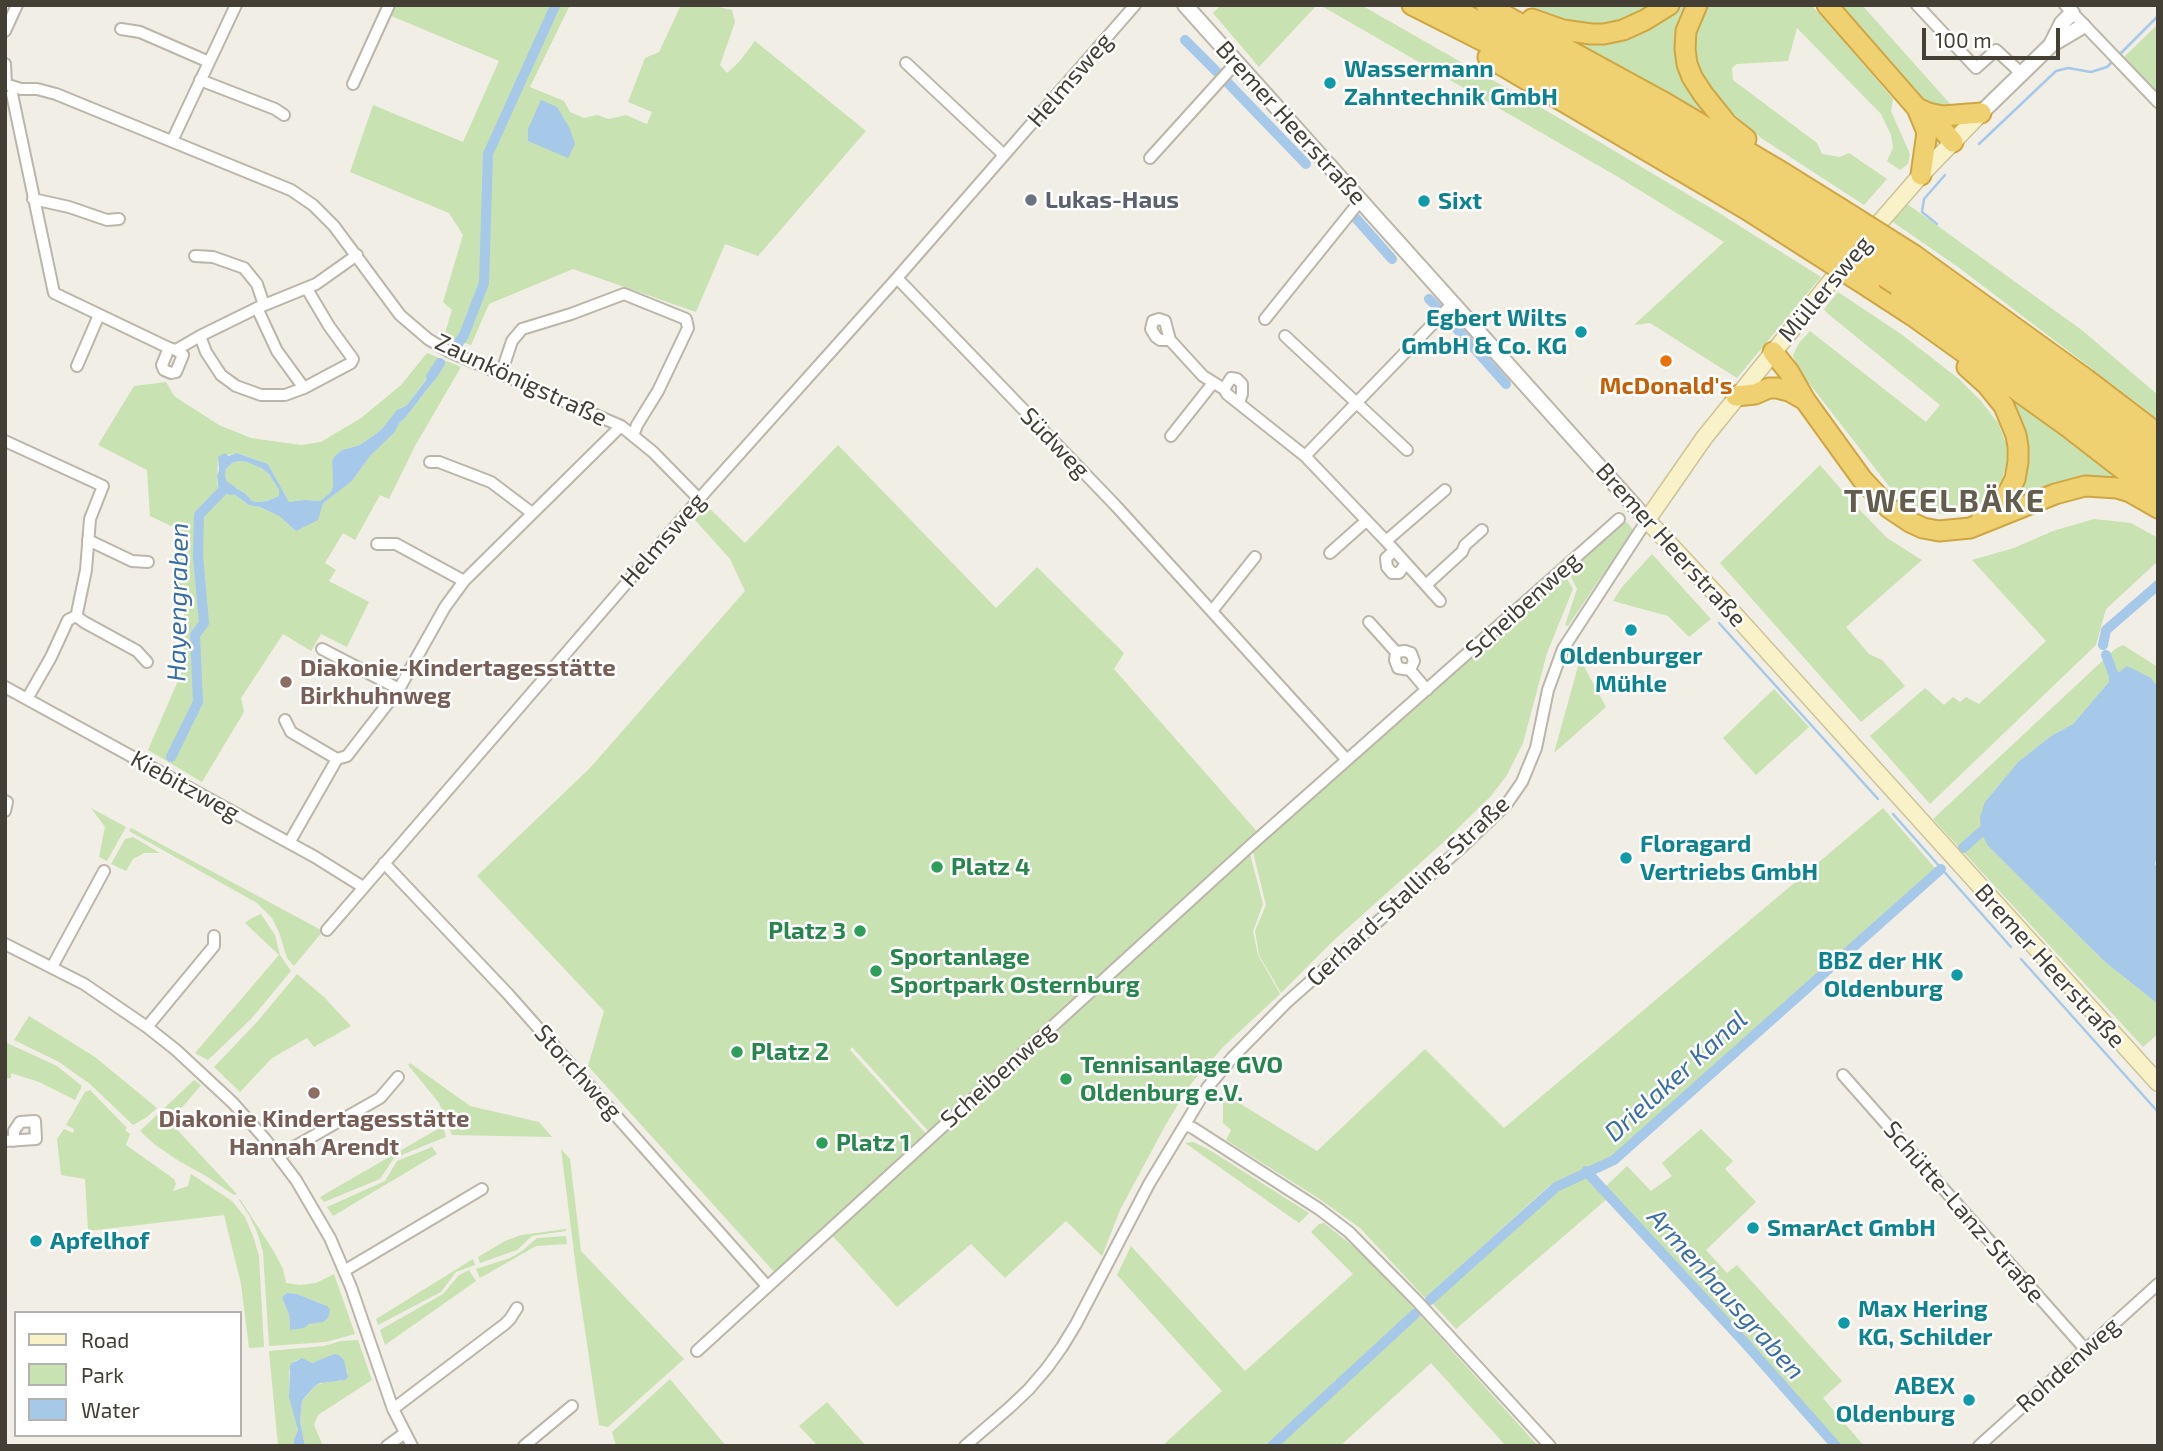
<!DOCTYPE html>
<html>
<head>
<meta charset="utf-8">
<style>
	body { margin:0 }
	#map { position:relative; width:2163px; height:1451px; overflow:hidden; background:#f1eee5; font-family:"Exo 2",sans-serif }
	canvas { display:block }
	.frame { position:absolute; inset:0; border:7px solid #433f35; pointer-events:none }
	.legend { position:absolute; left:14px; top:1311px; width:228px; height:126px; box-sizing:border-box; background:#fff; border:2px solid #b4b2ae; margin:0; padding:9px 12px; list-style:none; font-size:21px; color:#433f35 }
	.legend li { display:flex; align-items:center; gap:14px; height:35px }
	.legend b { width:35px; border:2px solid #b4b2ae }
	.scale { position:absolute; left:1922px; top:28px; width:138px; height:32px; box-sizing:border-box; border:4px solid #433f35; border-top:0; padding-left:9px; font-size:21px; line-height:24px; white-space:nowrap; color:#433f35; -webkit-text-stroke:5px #fff; paint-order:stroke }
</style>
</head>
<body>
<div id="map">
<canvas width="2163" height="1451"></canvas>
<div class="frame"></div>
<ul class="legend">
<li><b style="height:9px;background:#f9f1c7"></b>Road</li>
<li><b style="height:19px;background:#c8e2b1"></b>Park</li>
<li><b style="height:19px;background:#a6c8e9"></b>Water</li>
</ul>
<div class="scale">100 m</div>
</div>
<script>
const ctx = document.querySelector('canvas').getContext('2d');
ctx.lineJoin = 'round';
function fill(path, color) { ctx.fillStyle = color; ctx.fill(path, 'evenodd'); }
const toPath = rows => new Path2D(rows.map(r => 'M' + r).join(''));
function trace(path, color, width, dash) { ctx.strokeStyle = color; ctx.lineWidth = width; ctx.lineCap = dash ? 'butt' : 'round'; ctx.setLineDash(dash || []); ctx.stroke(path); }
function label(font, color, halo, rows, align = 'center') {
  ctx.font = font + ' "Exo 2",sans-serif'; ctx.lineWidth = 5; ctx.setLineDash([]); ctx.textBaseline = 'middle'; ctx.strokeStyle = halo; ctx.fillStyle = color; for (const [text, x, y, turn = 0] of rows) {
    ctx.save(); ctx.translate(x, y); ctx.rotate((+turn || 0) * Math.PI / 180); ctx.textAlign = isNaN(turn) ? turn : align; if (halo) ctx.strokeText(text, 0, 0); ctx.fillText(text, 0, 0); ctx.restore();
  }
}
fill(toPath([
	[394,5,570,5,530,87,564,101,570,112,584,118,597,115,609,119,626,115,647,124,652,112,628,102,645,58,659,52,681,5,709,5,732,10,735,22,720,65,727,73,739,62,755,41,866,131,758,256,725,244,696,312,573,269,489,304,471,345,444,336,452,310,443,302,463,235,449,213,350,172,373,105,463,142,499,61,389,15],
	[1221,5,1317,5,1259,67,1213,13],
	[1320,5,1361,5,1559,118,1719,213,1821,277,1737,378,1650,323,1634,325,1724,242,1618,177],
	[1527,5,1653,5,1610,23,1578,23,1556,19],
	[1676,5,1692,5,1682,27,1715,120,1562,34,1588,38],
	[1707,5,1811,5,1831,26,1893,99,1891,111,1910,154,1908,164,1900,170,1887,161,1893,148,1891,135,1881,114,1797,28,1788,61,1737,64,1732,68,1733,80,1817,143,1822,154,1840,157,1849,153,1887,179,1864,205,1761,138,1720,102,1707,86,1698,68,1694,38,1698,22],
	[1839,5,1862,5,1951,105,1938,110,1927,106],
	[2158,24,2158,112,2117,69,2125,56],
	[1906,203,2083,331,2158,395,2158,419,1958,267,1890,220],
	[1838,292,1901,334,1959,379,1981,401,1998,423,2006,443,2007,461,2002,480,1989,498,1973,509,1953,515,1930,513,1909,504,1892,490,1798,369,1793,355,1799,343,1810,331,1926,422,1940,405,1827,313,1824,309],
	[427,353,461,367,415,446,389,499,380,495,355,540,343,533,325,563,336,570,329,581,369,602,347,647,321,634,311,651,283,634,241,698,244,712,202,782,148,750,184,667,183,628,186,589,174,585,185,544,184,532,150,516,147,470,98,445,134,386,166,382,174,396,219,425,251,438,301,445,321,442,361,418,401,385],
	[438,368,432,383,405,418,400,422,394,433,370,456,352,481,322,503,308,523,296,531,279,516,260,507,249,505,231,492,219,492,217,482,218,457,238,453,268,464,289,502,304,500,320,501,331,492,333,486,332,462,337,455,342,450,360,445,381,430,400,408,407,405,432,371],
	[1992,382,2011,397,2125,481,1998,516,2025,461],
	[838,445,996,608,1037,567,1124,653,1114,669,1260,835,930,1133,852,1047,850,1050,927,1135,776,1274,588,1066,604,1011,477,876,590,768,745,591,730,559,695,520,707,506,745,543],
	[239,461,247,462,261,468,269,474,279,490,279,496,267,501,257,502,252,501,246,494,227,483,225,475,226,469,232,463],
	[1820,465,1853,503,1887,538,1922,560,1846,627,1869,654,1882,660,1905,686,1861,722,1720,563],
	[2094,519,2131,523,2158,538,2158,561,2106,609,2096,645,1930,804,1870,736,1925,688,1944,705,1953,697,1960,702,1966,697,1979,704,2046,641,1972,560,2014,548,2053,531],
	[1627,522,1636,534,1599,580,1568,626,1565,625,1577,589,1567,569,1619,523],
	[1652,554,1711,619,1689,637,1668,616,1613,601,1622,587],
	[1563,572,1573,589,1547,653,1523,743,1507,775,1491,796,1447,839,1332,942,1281,993,1259,955,1255,931,1266,905,1252,848],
	[2123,645,2158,667,2158,687,2151,678,2114,676,2073,724,2051,736,2018,762,1985,802,1988,846,2105,962,2158,1004,2158,1034,2143,1047,1933,819,2115,649],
	[1580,659,1606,707,1554,753],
	[1774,689,1809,727,1756,775,1723,738],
	[91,808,126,827,107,861,99,857,105,827],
	[1883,808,1935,868,1612,1157,1550,1185,1425,1298,1360,1228,1318,1198,1226,1140,1231,1130,1223,1123,1223,1093,1317,1151,1425,1049,1504,1128],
	[131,828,323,931,294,966,287,958,279,932,272,918,257,903,129,831],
	[133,837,160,853,144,853,133,859,126,871,111,864,125,839],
	[1249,850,1263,904,1253,931,1258,955,1280,994,1223,1047,1189,1086,1165,1126,1120,1210,1102,1256,1066,1221,1005,1278,971,1244,897,1307,831,1234],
	[261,914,275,935,280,955,291,971,251,1019,208,1060,195,1053,279,955,245,923,252,918],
	[297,974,324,997,351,1026,314,1047,307,1038,272,1058,240,1092,214,1067,257,1022],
	[29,1016,95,1057,157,1108,147,1117,133,1125,90,1084,59,1062,14,1040],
	[5,1042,57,1066,82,1086,75,1100,39,1082,11,1073,11,1078,5,1079],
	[410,1063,470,1106,539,1122,552,1137,452,1135,439,1103,408,1065],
	[194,1080,201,1085,170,1122,237,1194,234,1195,206,1176,179,1161,154,1144,140,1131],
	[90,1090,127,1128,125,1130,130,1134,126,1145,174,1179,176,1184,173,1191,188,1186,191,1174,232,1201,245,1217,253,1236,259,1256,264,1347,249,1348,241,1284,224,1215,88,1231,85,1179,61,1175,57,1139,64,1129,73,1133,74,1129,66,1125,85,1092],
	[443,1126,446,1137,394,1158,380,1179,324,1202,320,1197],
	[1701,1129,1733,1161,1725,1169,1756,1202,1706,1250,1727,1273,1737,1265,1842,1381,1823,1398,1864,1446,1840,1446,1747,1341,1604,1188,1627,1166,1651,1191,1672,1176,1662,1163],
	[1193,1142,1208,1149,1309,1213,1299,1223,1185,1143],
	[432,1147,437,1154,333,1216,327,1207,385,1181,397,1161],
	[561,1149,570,1159,581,1251,684,1359,608,1427,599,1425,577,1276],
	[1586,1175,1608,1198,1456,1329,1432,1303,1558,1189],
	[240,1199,273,1250,283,1269,286,1283,300,1285,316,1283,334,1274,355,1334,326,1342,269,1346,263,1252,257,1232,249,1215,239,1200],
	[287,1293,297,1294,327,1306,322,1322,309,1324,304,1327,290,1330,289,1315,282,1297],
	[1324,1223,1358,1250,1411,1305,1538,1446,1506,1446,1431,1363,1340,1446,1162,1446,1222,1391,1117,1275,1131,1246,1245,1371,1353,1274,1311,1232,1319,1224],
	[566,1229,566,1231,532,1236,517,1250,480,1263,478,1257,505,1241,521,1235],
	[566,1236,567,1244,536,1246,480,1278,476,1269,510,1258,522,1251,537,1238],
	[473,1259,475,1265,456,1272,441,1292,378,1325,376,1319],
	[469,1270,476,1281,385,1345,380,1330,443,1294,459,1275],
	[358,1340,372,1380,318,1415,314,1425,323,1446,305,1446,300,1421,302,1401,315,1386,327,1381,341,1381,348,1372,334,1354,312,1363,300,1359,294,1361,289,1371,289,1391,298,1430,294,1439,294,1446,278,1446,269,1351,324,1346,341,1341],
	[670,1379,726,1446,616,1446,612,1432],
	[827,1402,866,1446,818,1446,799,1426]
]), '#c8e2b1');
fill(toPath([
	[541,100,557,107,570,129,575,144,568,158,528,141,528,129],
	[435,368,438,370,432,383,405,418,400,422,394,433,370,456,352,481,323,503,318,520,296,531,279,516,260,507,249,505,231,492,219,492,217,476,219,470,218,457,225,453,228,456,237,453,268,464,289,502,304,500,320,501,331,492,333,486,332,462,334,457,342,450,360,445,381,430,397,410,407,405],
	[239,461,247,462,261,468,269,474,279,490,279,496,267,501,257,502,252,501,246,494,227,483,225,475,226,469,232,463],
	[2127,666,2151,678,2158,687,2158,852,2155,864,2158,870,2158,1004,2105,962,1988,846,1981,832,1980,817,1985,802,2018,762,2051,736,2073,724,2114,676],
	[287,1293,297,1294,327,1306,330,1310,328,1318,323,1322,309,1324,304,1328,290,1330,289,1315,282,1297],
	[334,1354,339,1355,344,1360,348,1377,345,1380,320,1383,315,1386,305,1397,302,1401,300,1421,305,1446,294,1446,294,1439,298,1430,289,1397,290,1366,292,1363,302,1358,312,1363]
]), '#a6c8e9');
trace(toPath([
	[2119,55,2158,16],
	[1979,144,2056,71,2068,68,2091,72,2107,67,2114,60],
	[1937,224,1922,212,1924,199,1945,175],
	[1719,623,1878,799],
	[1893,814,2011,947],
	[2021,959,2158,1112]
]), '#a6c8e9', 2.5);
trace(toPath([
	[1185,40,1218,73],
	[1227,82,1306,164],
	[1353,215,1392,259],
	[1429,299,1438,308],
	[1448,319,1506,384],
	[458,344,464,335,484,283,488,154,555,6],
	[431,377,440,363],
	[2103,645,2106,630,2158,585],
	[2106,655,2114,676,2114,688],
	[171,757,198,702,195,635,204,623,198,556,199,515,226,487,231,490],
	[1963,848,1989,825],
	[1586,1171,1745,1343,1836,1446],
	[1430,1300,1556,1187,1614,1160,1941,869],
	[1272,1446,1415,1314]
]), '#a6c8e9', 10);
const minor = toPath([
	[1917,5,1976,68,1996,50,2022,74],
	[2065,5,2158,102],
	[121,29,140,32,209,62],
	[5,31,17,5],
	[906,63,1004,155],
	[5,64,6,84],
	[200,80,275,109,284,115],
	[5,84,21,89,37,89,56,94,291,190,313,205,334,226,400,315,428,339,448,351,621,426,653,452,699,499],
	[353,84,389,5],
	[12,94,54,293,169,348,162,365,164,370,171,373,176,372,183,355,176,350,169,348],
	[172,141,236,5],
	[1150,158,1236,63],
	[33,199,69,207,107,220,119,219],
	[195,256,213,257,244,268,257,284,264,305],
	[897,278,1116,506,1347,760],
	[257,308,277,351,304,388],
	[1265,319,1360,201],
	[200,336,206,352,221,375,236,386,261,395,285,395,304,388,351,363,353,359,329,326,307,289],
	[1285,336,1407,450],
	[1170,340,1160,340,1156,337,1151,329,1153,321,1159,319,1165,321,1170,340,1203,376,1224,389],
	[176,350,200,336,257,308,316,284,357,255],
	[77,366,99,315],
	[501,374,512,341,522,329,571,314,624,294,686,319,688,328,658,391,637,425,633,436],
	[1239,403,1242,394,1242,384,1237,379,1231,378,1224,389,1227,394,1305,456,1386,541,1440,601],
	[1171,436,1213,383],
	[5,441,103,486,90,519,86,570,77,613,76,616,68,620,51,657,27,699],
	[1305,456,1453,303],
	[430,462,439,462,491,482,532,513],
	[88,540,132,561,148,562],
	[1386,541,1445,490],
	[377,544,396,544,464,581],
	[1394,551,1386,558,1387,567,1392,573,1399,573,1406,563],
	[1330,553,1366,521],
	[1426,585,1462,552,1465,545,1482,530],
	[1212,611,1255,557],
	[76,616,84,622,137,651,147,662],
	[1369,622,1396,652],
	[1410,670,1398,668,1395,660,1396,652,1405,651,1411,653,1414,661,1410,670,1427,690],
	[5,687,315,857,363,887],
	[399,689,445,607,464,581,621,426],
	[285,720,291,732,337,759],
	[5,801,7,802,5,811],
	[289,843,337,759,347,756,399,689,322,649],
	[384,863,508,994,767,1286],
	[327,930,699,499,897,278,1135,5],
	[5,944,84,984,147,1027,176,1050,233,1103,265,1139,296,1180,330,1238,351,1287,393,1409,412,1446],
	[52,967,104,871],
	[147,1027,214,946,214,936],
	[1843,1075,2085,1349],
	[1185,1125,1193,1128,1319,1209,1349,1232,1417,1301,1550,1446],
	[5,1141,36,1139,35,1121,20,1122,14,1131,14,1141],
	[278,1156,380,1098,398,1077],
	[344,1271,482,1189],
	[697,1351,1251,845,1619,519],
	[393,1409,505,1324,510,1319,517,1308],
	[387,1446,405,1433],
	[524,1446,572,1406],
	[965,1446,1009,1408,1029,1389,1047,1368,1062,1347,1076,1324,1149,1184,1207,1088,1232,1058,1286,1003,1462,847,1506,805,1522,782,1536,748,1548,690,1563,649,1647,520],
	[1979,1446,2158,1284]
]);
const tertiary = toPath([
	[1185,5,1647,520],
	[2051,45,2062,23,2072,13],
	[1981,113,2051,45,2083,26]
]);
const secondary = toPath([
	[1867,237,1921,175,1981,113],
	[1848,260,1704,438,1647,520,1726,605,2158,1083]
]);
const motorway = toPath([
	[1412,5,1505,52,1593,100,1680,150,1817,233],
	[1447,5,1602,86,1825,219],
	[1486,5,1660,100,1780,171,1838,207],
	[1697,5,1686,31,1685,49,1687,64,1692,77,1703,94,1727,124,1746,139],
	[1827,5,1917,108,1927,132,1921,175],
	[1532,19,1563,30,1591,34,1604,34,1623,30,1645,20,1669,5],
	[1488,57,1746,209,1804,246],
	[1917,108,1928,113,1943,116,1981,113],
	[1928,113,1953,142],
	[1914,255,2086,379,2158,434],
	[1905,271,1998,334,2158,456],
	[1897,285,1990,349,2158,476],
	[1870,288,1913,316,2068,427,2157,496],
	[1773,352,1789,372,1805,400,1862,479,1889,508,1910,522,1923,528,1939,531,1970,528,2055,494,2085,486,2117,488,2130,492,2158,508],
	[1967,367,1987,385,2004,406,2016,435,2018,447,2018,462,2015,479,2009,491,1999,505,1981,520],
	[1736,396,1755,394,1769,388,1777,388,1789,391,1805,400]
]);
trace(minor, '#bbb6a9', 14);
trace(tertiary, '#bbb6a9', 18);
trace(secondary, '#cdc398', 19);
trace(motorway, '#cea642', 23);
trace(minor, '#fff', 10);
trace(tertiary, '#fff', 14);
trace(secondary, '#f9f1c7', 16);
trace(motorway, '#f0d171', 19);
const motorwayBridge = toPath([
	[1838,207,1914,255],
	[1825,219,1905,271],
	[1817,233,1897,285],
	[1804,246,1870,288]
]);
trace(motorwayBridge, '#cea642', 23, []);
trace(motorwayBridge, '#f0d171', 19);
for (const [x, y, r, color] of [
	[1330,83,7,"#0f9aa8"],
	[1031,200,7,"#6b7280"],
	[1424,201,7,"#0f9aa8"],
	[1581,332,7,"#0f9aa8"],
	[1666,361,7,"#e8710a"],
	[1631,630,7,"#0f9aa8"],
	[286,682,7,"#8d6e63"],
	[1626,858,7,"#0f9aa8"],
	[937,867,7,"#2e9e5b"],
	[860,931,7,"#2e9e5b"],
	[876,971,7,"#2e9e5b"],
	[1957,975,7,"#0f9aa8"],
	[737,1052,7,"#2e9e5b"],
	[1066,1079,7,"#2e9e5b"],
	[314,1093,7,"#8d6e63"],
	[822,1143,7,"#2e9e5b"],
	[1753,1228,7,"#0f9aa8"],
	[36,1241,7,"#0f9aa8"],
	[1844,1323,7,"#0f9aa8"],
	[1969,1400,7,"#0f9aa8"]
]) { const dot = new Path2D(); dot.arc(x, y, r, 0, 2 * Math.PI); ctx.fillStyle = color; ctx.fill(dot); trace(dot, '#fff', 2.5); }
label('bold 24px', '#0d838f', '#fff', [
	["Wassermann",1344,69],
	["Zahntechnik GmbH",1344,97],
	["Sixt",1438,201],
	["Egbert Wilts",1567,318,"right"],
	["GmbH & Co. KG",1567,346,"right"],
	["Oldenburger",1631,656,"center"],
	["Mühle",1631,684,"center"],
	["Floragard",1640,844],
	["Vertriebs GmbH",1640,872],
	["BBZ der HK",1943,961,"right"],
	["Oldenburg",1943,989,"right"],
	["SmarAct GmbH",1767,1228],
	["Apfelhof",50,1241],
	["Max Hering",1858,1309],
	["KG, Schilder",1858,1337],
	["ABEX",1955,1386,"right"],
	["Oldenburg",1955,1414,"right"]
], 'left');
label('24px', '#433f35', '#fff', [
	["Helmsweg",1070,80,-49],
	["Bremer Heerstraße",1291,123,48],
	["Müllersweg",1825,289,-50],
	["Zaunkönigstraße",521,380,25],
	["Südweg",1055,443,46],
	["Helmsweg",663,540,-49],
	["Bremer Heerstraße",1671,545,48],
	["Scheibenweg",1523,605,-42],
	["Kiebitzweg",185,786,29],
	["Gerhard-Stalling-Straße",1408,891,-43],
	["Bremer Heerstraße",2050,966,48],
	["Storchweg",578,1072,48],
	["Scheibenweg",998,1075,-42],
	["Schütte-Lanz-Straße",1964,1212,49],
	["Rohdenweg",2068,1365,-42]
]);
label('bold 24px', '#5b616d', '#fff', [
	["Lukas-Haus",1045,200]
], 'left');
label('bold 24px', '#c56008', '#fff', [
	["McDonald's",1666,386]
]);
label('bold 24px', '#785e54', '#fff', [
	["Diakonie-Kindertagesstätte",300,668],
	["Birkhuhnweg",300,696],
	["Diakonie Kindertagesstätte",314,1119,"center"],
	["Hannah Arendt",314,1147,"center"]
], 'left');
label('bold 24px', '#27864d', '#fff', [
	["Platz 4",951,867],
	["Platz 3",846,931,"right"],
	["Sportanlage",890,957],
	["Sportpark Osternburg",890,985],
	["Platz 2",751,1052],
	["Tennisanlage GVO",1080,1065],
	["Oldenburg e.V.",1080,1093],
	["Platz 1",836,1143]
], 'left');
label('italic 26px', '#396ea4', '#fff', [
	["Hayengraben",178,602,-89],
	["Drielaker Kanal",1676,1076,-42],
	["Armenhausgraben",1726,1294,48]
]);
ctx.letterSpacing = '2px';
label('bold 32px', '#645d4e', '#fff', [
	["TWEELBÄKE",1945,501]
]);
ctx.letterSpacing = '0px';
</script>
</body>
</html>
